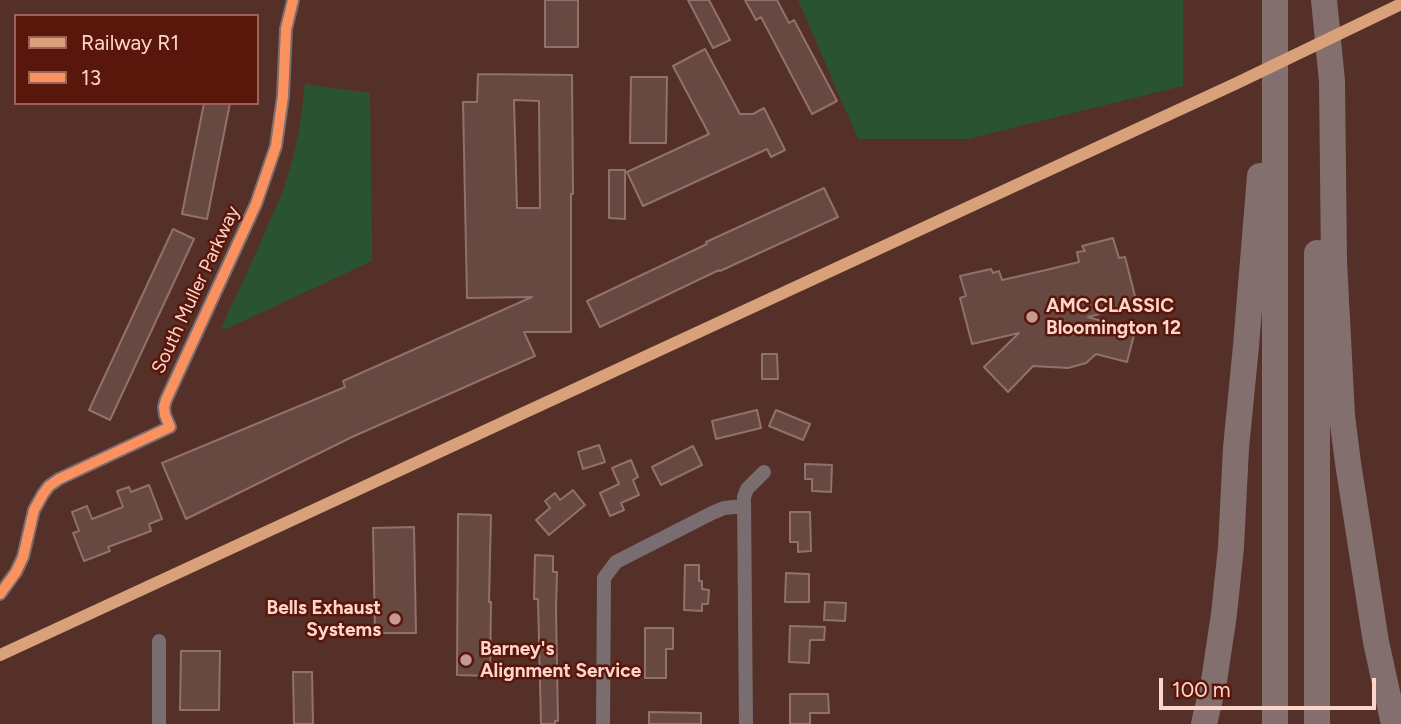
<!DOCTYPE html>
<html>
<head>
<meta charset="utf-8">
<style>
	body { margin:0 }
	#map { position:relative; width:1401px; height:724px; overflow:hidden; background:#543028; font-family:Figtree,sans-serif }
	canvas { display:block }
	.legend { position:absolute; left:14px; top:14px; width:245px; height:91px; box-sizing:border-box; background:#59170b; border:2px solid #9b6358; margin:0; padding:9px 12px; list-style:none; font-size:21px; color:#ffd5cb }
	.legend li { display:flex; align-items:center; gap:14px; height:35px }
	.legend b { width:35px; border:2px solid #9b6358 }
	.scale { position:absolute; left:1159px; top:678px; width:217px; height:32px; box-sizing:border-box; border:4px solid #ffd5cb; border-top:0; padding-left:9px; font-size:21px; line-height:24px; white-space:nowrap; color:#ffd5cb; -webkit-text-stroke:5px #59170b; paint-order:stroke }
</style>
</head>
<body>
<div id="map">
<canvas width="1401" height="724"></canvas>
<ul class="legend">
<li><b style="height:9px;background:#d9a179"></b>Railway R1</li>
<li><b style="height:9px;background:#fa915f"></b>13</li>
</ul>
<div class="scale">100 m</div>
</div>
<script>
const ctx = document.querySelector('canvas').getContext('2d');
ctx.lineJoin = 'round';
function fill(path, color) { ctx.fillStyle = color; ctx.fill(path, 'evenodd'); }
const toPath = rows => new Path2D(rows.map(r => 'M' + r).join(''));
function trace(path, color, width, dash) { ctx.strokeStyle = color; ctx.lineWidth = width; ctx.lineCap = dash ? 'butt' : 'round'; ctx.setLineDash(dash || []); ctx.stroke(path); }
function label(font, color, halo, rows, align = 'center') {
  ctx.font = font + ' Figtree,sans-serif'; ctx.lineWidth = 5; ctx.setLineDash([]); ctx.textBaseline = 'middle'; ctx.strokeStyle = halo; ctx.fillStyle = color; for (const [text, x, y, turn = 0] of rows) {
    ctx.save(); ctx.translate(x, y); ctx.rotate((+turn || 0) * Math.PI / 180); ctx.textAlign = isNaN(turn) ? turn : align; if (halo) ctx.strokeText(text, 0, 0); ctx.fillText(text, 0, 0); ctx.restore();
  }
}
fill(toPath([
	[798,0,1183,0,1183,86,968,139,858,139],
	[305,84,370,93,372,261,226,329,221,328,251,264,283,191,292,161,300,126]
]), '#2a5334');
const building = toPath([
	[545,0,578,0,578,47,545,47,545,0],
	[688,0,709,0,730,40,713,48,688,0],
	[745,0,777,0,789,23,794,20,837,101,812,114,761,17,756,20,745,0],
	[705,49,740,114,753,114,764,108,785,150,771,157,767,149,643,206,627,172,709,134,673,66,705,49],
	[478,74,572,75,573,194,571,194,571,332,524,332,535,356,352,437,186,519,162,463,345,387,343,381,532,297,467,298,463,102,477,102,478,74],
	[514,100,539,101,540,208,517,208,514,100],
	[631,77,667,77,666,143,630,143,631,77],
	[204,103,230,103,207,219,182,214,204,103],
	[609,170,625,170,625,219,609,218,609,170],
	[824,188,838,217,720,271,719,270,600,327,587,301,707,244,706,242,824,188],
	[173,229,194,239,110,420,89,410,173,229],
	[1113,238,1119,258,1125,257,1137,304,1088,317,1135,331,1127,362,1096,354,1086,363,1068,368,1033,366,1008,392,984,367,1019,333,972,344,960,298,966,296,960,276,991,269,993,273,999,271,1002,280,1046,270,1079,262,1077,252,1085,251,1082,246,1113,238],
	[762,354,777,354,778,379,762,379,762,354],
	[757,410,761,428,716,439,712,421,757,410],
	[776,410,810,424,803,440,769,426,776,410],
	[599,445,605,462,583,469,578,452,599,445],
	[693,446,702,465,661,485,652,467,693,446],
	[631,460,638,477,633,480,639,495,621,503,624,510,610,516,600,493,619,484,612,468,631,460],
	[805,464,832,465,831,492,812,491,812,479,805,479,805,464],
	[149,485,162,519,149,524,151,531,108,547,110,551,84,561,73,533,79,531,72,512,87,506,92,519,123,507,117,491,129,487,131,492,149,485],
	[573,490,585,505,549,535,536,520,550,508,545,501,555,493,560,500,573,490],
	[790,512,810,512,811,551,798,552,798,542,790,542,790,512],
	[458,514,491,515,489,602,491,602,490,676,457,675,458,514],
	[414,527,416,633,375,633,373,528,414,527],
	[535,555,553,556,553,572,557,572,556,609,558,721,555,721,555,724,541,724,538,599,534,599,535,555],
	[685,565,699,565,699,581,702,581,702,589,709,590,708,604,702,604,702,611,684,610,685,565],
	[786,573,809,574,809,602,785,602,786,573],
	[825,602,846,603,845,621,824,620,825,602],
	[790,626,825,627,824,640,810,640,809,663,789,662,790,626],
	[645,628,673,628,673,649,666,649,666,678,645,678,645,628],
	[181,651,220,651,219,710,180,710,181,651],
	[293,672,312,672,313,724,294,724,293,672],
	[790,694,828,694,829,713,810,713,810,724,790,724,790,694],
	[649,712,701,713,701,724,649,724,649,712]
]);
fill(building, '#674942');
trace(building, '#91716b', 2);
trace(toPath([
	[0,594,16,572,23,557,34,510,43,494,49,486,59,479,170,427,165,415,164,407,166,400,256,204,276,146,283,96,286,29,293,0],
	[159,641,159,724],
	[603,724,604,578,616,562,712,513,724,508,744,506],
	[746,724,744,497,747,489,764,472]
]), '#796d70', 14);
trace(toPath([
	[1275,0,1275,724],
	[1324,0,1332,81,1334,261,1342,416,1348,463,1376,642,1394,724],
	[1317,253,1317,724],
	[1204,724,1214,681,1224,614,1231,547,1236,448,1246,346,1260,176]
]), '#83706e', 26);
trace(toPath([
	[0,594,16,572,23,557,34,510,43,494,49,486,59,479,170,427,165,415,164,407,166,400,256,204,276,146,283,96,286,29,293,0]
]), '#fa915f', 10);
trace(toPath([
	[0,655,1237,83,1401,4]
]), '#d9a179', 12);
for (const [x, y, r, color] of [
	[1032,317,7,"#c39b92"],
	[395,619,7,"#c39b92"],
	[466,660,7,"#c39b92"]
]) { const dot = new Path2D(); dot.arc(x, y, r, 0, 2 * Math.PI); ctx.fillStyle = color; ctx.fill(dot); trace(dot, '#59170b', 2.5); }
label('19px', '#ffd5cb', '#59170b', [
	["South Muller Parkway",196,290,-65]
]);
label('bold 19px', '#ffd5cb', '#59170b', [
	["AMC CLASSIC",1046,306],
	["Bloomington 12",1046,328],
	["Bells Exhaust",381,608,"right"],
	["Systems",381,630,"right"],
	["Barney's",480,649],
	["Alignment Service",480,671]
], 'left');
</script>
</body>
</html>
